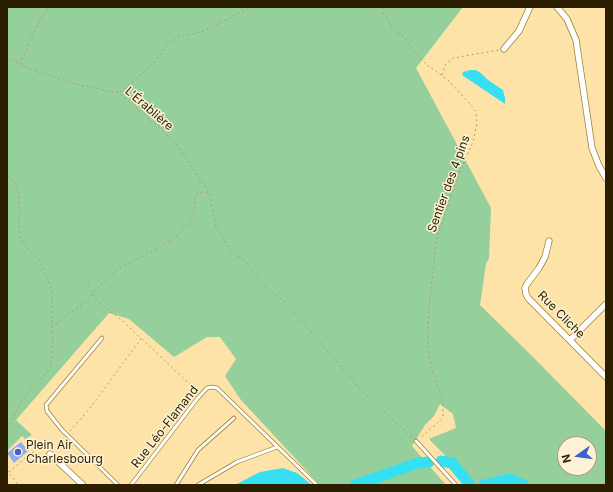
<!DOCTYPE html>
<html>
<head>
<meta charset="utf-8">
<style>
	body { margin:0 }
	#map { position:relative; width:613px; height:492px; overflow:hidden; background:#fde3a7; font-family:Inter,sans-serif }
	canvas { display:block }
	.frame { position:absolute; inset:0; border:8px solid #2b1f00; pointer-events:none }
	.north { position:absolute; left:557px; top:436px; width:40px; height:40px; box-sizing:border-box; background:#fef2d4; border:1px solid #aa9e7f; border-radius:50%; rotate:256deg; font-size:11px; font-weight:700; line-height:16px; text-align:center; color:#2b1f00 }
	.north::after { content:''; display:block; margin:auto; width:14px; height:18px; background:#3e61d2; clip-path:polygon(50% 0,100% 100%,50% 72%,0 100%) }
</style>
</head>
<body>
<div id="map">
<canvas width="613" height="492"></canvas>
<div class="frame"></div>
<div class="north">N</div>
</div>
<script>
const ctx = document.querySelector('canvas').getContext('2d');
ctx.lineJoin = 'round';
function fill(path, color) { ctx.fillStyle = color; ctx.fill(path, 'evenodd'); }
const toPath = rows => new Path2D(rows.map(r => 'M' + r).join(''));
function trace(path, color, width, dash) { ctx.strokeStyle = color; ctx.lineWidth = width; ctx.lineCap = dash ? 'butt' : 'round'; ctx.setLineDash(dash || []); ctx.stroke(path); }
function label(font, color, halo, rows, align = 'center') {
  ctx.font = font + ' Inter,sans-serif'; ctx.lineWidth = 3; ctx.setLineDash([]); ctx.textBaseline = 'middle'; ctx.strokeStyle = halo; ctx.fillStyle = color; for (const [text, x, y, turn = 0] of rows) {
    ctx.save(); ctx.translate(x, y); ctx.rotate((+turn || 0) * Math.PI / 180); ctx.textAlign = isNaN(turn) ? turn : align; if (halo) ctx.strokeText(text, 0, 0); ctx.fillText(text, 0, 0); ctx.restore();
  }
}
fill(toPath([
	[7,7,463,7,416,68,491,208,489,258,486,264,480,305,532,356,606,431,606,485,474,485,429,439,456,428,453,414,440,404,434,416,425,425,412,446,446,485,320,485,241,400,225,376,236,359,220,337,207,337,174,357,129,319,109,313,16,420,32,435,25,439,22,436,7,451],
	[565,444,589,444,589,468,565,468]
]), '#95cf9b');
fill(toPath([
	[471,70,476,70,482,74,488,80,503,90,505,98,505,104,462,75,463,72],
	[283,468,297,473,312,485,235,485,260,472]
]), '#37dff2');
trace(toPath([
	[441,461,452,463,470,485],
	[355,485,418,463,429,462],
	[484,485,510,479,523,485]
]), '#37dff2', 11);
fill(toPath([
	[21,442,28,451,14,463,7,453]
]), '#90acf1');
const lane = toPath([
	[102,338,46,405,47,411,62,430,118,485],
	[416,441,456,485],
	[131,485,197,399,207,388,212,387,217,388,317,485],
	[176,485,198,450,234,418],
	[198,485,237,462,277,447]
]);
const street = toPath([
	[557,7,567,19,576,40,592,148,599,166,606,178],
	[504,49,519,31,530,7],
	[549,241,545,257,539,268,527,284,525,288,526,294,528,298,606,377],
	[570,340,606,304],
	[50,454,83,485]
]);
trace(lane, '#9e7f32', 4.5);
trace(street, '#9e7f32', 7);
trace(toPath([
	[383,7,384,14,392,27,405,38,413,51,427,65,448,80,471,105,476,112,477,123,473,142,456,181,443,222,438,233,437,241,434,255,434,265,429,307,428,329,428,347,432,370,443,401,443,418,420,438],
	[7,58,38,72,75,84,119,93,176,143,209,193,216,226,231,251,245,261,267,289,284,301,363,392,413,438],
	[20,64,35,29,48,7],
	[442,75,445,65,453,58,499,50],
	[120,92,153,64,169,43,179,37,204,31,252,7],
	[7,176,16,183,19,195,19,234,23,244,40,261,52,291,52,327,53,345,50,368,21,402,7,429],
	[52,327,67,315,85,303,101,284,118,269,171,241,178,235,186,226,195,212,195,195,200,192,209,193],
	[142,339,198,392],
	[70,431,90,408,141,339,125,323,101,304,93,295,87,279],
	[32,453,42,445,46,449],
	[7,470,18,485],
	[9,472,31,453,41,462]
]), '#b29d6b', 1, [2, 3]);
trace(lane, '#fff', 3);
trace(street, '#fff', 5.5);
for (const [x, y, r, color] of [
	[18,452,4,"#3e61d2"]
]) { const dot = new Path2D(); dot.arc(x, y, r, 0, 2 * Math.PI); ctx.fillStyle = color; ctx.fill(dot); trace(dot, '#fef2d4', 1.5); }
label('12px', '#2b1f00', '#fef2d4', [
	["L'Érablière",149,109,41],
	["Sentier des 4 pins",449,184,-70],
	["Rue Cliche",561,315,45],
	["Rue Léo-Flamand",165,427,-52]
]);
label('12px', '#2b1f00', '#fef2d4', [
	["Plein Air",26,445],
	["Charlesbourg",26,459]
], 'left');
</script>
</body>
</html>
